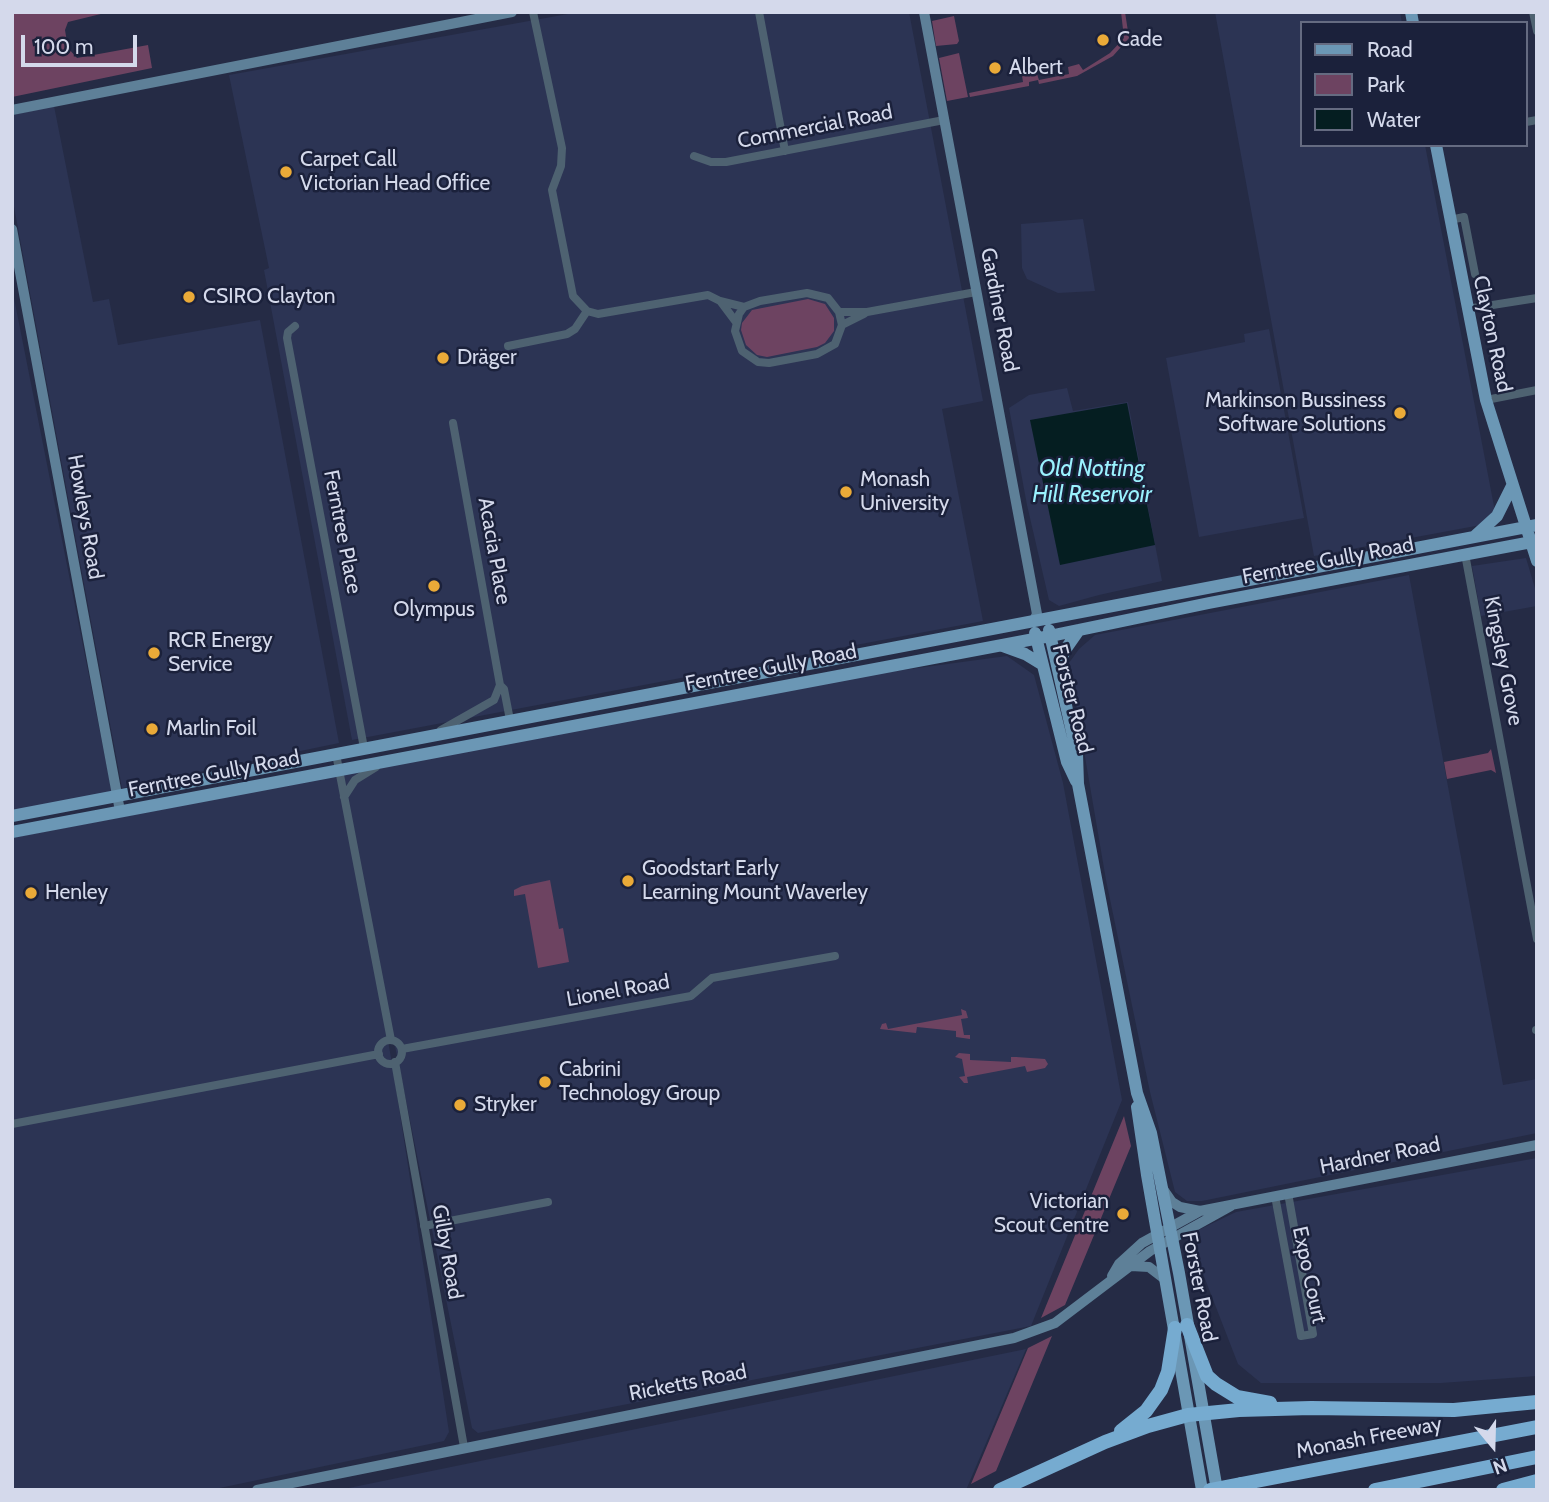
<!DOCTYPE html>
<html>
<head>
<meta charset="utf-8">
<style>
	body { margin:0 }
	#map { position:relative; width:1549px; height:1502px; overflow:hidden; background:#252b45; font-family:Cabin,sans-serif }
	canvas { display:block }
	.frame { position:absolute; inset:0; border:14px solid #d4d9eb; pointer-events:none }
	.legend { position:absolute; left:1300px; top:21px; width:228px; height:126px; box-sizing:border-box; background:#1b213b; border:2px solid #656b81; margin:0; padding:9px 12px; list-style:none; font-size:21px; color:#d4d9eb }
	.legend li { display:flex; align-items:center; gap:14px; height:35px }
	.legend b { width:35px; border:2px solid #656b81 }
	.north { position:absolute; left:1458px; top:1411px; width:70px; height:70px; -webkit-text-stroke:5px #1b213b; paint-order:stroke; rotate:161deg; font-size:19px; font-weight:700; line-height:28px; text-align:center; color:#d4d9eb }
	.north::after { content:''; display:block; margin:auto; width:24px; height:32px; background:#d4d9eb; clip-path:polygon(50% 0,100% 100%,50% 72%,0 100%) }
	.scale { position:absolute; left:21px; top:35px; width:116px; height:32px; box-sizing:border-box; border:4px solid #d4d9eb; border-top:0; padding-left:9px; font-size:21px; line-height:24px; white-space:nowrap; color:#d4d9eb; -webkit-text-stroke:5px #1b213b; paint-order:stroke }
</style>
</head>
<body>
<div id="map">
<canvas width="1549" height="1502"></canvas>
<div class="frame"></div>
<ul class="legend">
<li><b style="height:9px;background:#6b97b5"></b>Road</li>
<li><b style="height:19px;background:#6d4361"></b>Park</li>
<li><b style="height:19px;background:#051e21"></b>Water</li>
</ul>
<div class="north">N</div>
<div class="scale">100 m</div>
</div>
<script>
const ctx = document.querySelector('canvas').getContext('2d');
ctx.lineJoin = 'round';
function fill(path, color) { ctx.fillStyle = color; ctx.fill(path, 'evenodd'); }
const toPath = rows => new Path2D(rows.map(r => 'M' + r).join(''));
function trace(path, color, width, dash) { ctx.strokeStyle = color; ctx.lineWidth = width; ctx.lineCap = dash ? 'butt' : 'round'; ctx.setLineDash(dash || []); ctx.stroke(path); }
function label(font, color, halo, rows, align = 'center') {
  ctx.font = font + ' Cabin,sans-serif'; ctx.lineWidth = 5; ctx.setLineDash([]); ctx.textBaseline = 'middle'; ctx.strokeStyle = halo; ctx.fillStyle = color; for (const [text, x, y, turn = 0] of rows) {
    ctx.save(); ctx.translate(x, y); ctx.rotate((+turn || 0) * Math.PI / 180); ctx.textAlign = isNaN(turn) ? turn : align; if (halo) ctx.strokeText(text, 0, 0); ctx.fillText(text, 0, 0); ctx.restore();
  }
}
fill(toPath([
	[579,12,909,12,983,401,942,409,983,621,352,740,264,270,269,268,229,75],
	[1215,12,1400,12,1402,23,1302,23,1302,145,1425,145,1497,522,1314,556],
	[54,106,93,302,109,299,118,345,260,320,339,743,122,788,12,196,12,115],
	[1083,219,1095,291,1058,293,1027,279,1022,268,1021,224],
	[12,288,112,792,12,811],
	[1269,329,1304,518,1199,537,1166,358,1245,342,1244,334],
	[1067,388,1073,411,1128,402,1162,581,1099,595,1059,606,1049,600,1027,505,1009,408,1029,395],
	[1526,558,1537,595,1537,606,1481,616,1472,566],
	[1409,575,1503,1085,1537,1079,1537,1133,1202,1201,1187,1201,1175,1192,1150,1092,1106,880,1069,663,1079,649,1095,635],
	[1007,656,1034,675,1063,783,1122,1100,1031,1326,478,1433,472,1428,349,818,394,1075,449,1432,444,1441,210,1490,12,1490,12,838,858,676],
	[1537,1158,1537,1376,1441,1383,1261,1383,1238,1364,1188,1235,1236,1212],
	[1026,1349,966,1490,339,1490]
]), '#2c3454');
fill(toPath([
	[12,12,109,12,68,22,65,30,68,48,77,58,148,45,152,68,12,97],
	[1121,12,1125,12,1129,38,1113,56,1077,76,1039,84,1038,80,1029,82,1029,86,970,97,969,93,1023,82,1022,76,1037,74,1039,80,1069,74,1068,67,1079,64,1083,70,1110,53,1124,38],
	[954,16,959,41,957,44,936,46,932,21],
	[959,53,968,97,947,101,939,58],
	[808,299,825,304,834,318,834,331,825,343,817,347,767,357,757,355,746,345,741,330,742,323,752,310],
	[1491,749,1496,773,1491,770,1447,779,1444,762,1488,753],
	[550,880,559,929,563,928,569,962,538,968,525,894,514,896,514,890,522,886],
	[961,1009,966,1011,968,1018,961,1019,964,1035,970,1035,970,1039,956,1037,956,1031,917,1027,916,1033,880,1029,882,1024,886,1023,888,1029,962,1015],
	[959,1053,970,1054,970,1060,1011,1062,1011,1057,1016,1057,1045,1059,1048,1064,1045,1068,1027,1072,1025,1066,967,1077,968,1083,964,1083,959,1077,965,1076,962,1059,955,1057],
	[1124,1116,1131,1146,1065,1305,1041,1318],
	[1052,1336,996,1471,971,1484,1028,1348]
]), '#6d4361');
fill(toPath([
	[1127,403,1155,545,1060,565,1030,420]
]), '#051e21');
trace(toPath([
	[533,12,562,148,561,166,552,190,573,296,587,311],
	[759,12,785,151],
	[1533,12,1537,31],
	[1526,122,1537,120],
	[694,156,711,162,726,162,944,120],
	[1450,220,1464,217,1475,274],
	[807,293,828,298,839,312,842,325,835,344,817,354,769,363,758,362,742,351,735,331,739,314,744,307,760,301,807,293],
	[721,302,736,322],
	[1467,309,1537,298],
	[839,312,867,312,976,292],
	[842,325,864,314],
	[295,326,288,332,287,338,364,748],
	[508,346,567,334,575,329,587,311,598,314,708,295,720,301,744,307],
	[1486,400,1537,390],
	[453,423,500,685,504,689,510,720],
	[1465,554,1537,939],
	[441,730,494,700,500,685],
	[336,754,391,1040],
	[344,797,355,780,376,767],
	[1536,1030,1537,1030],
	'378 1052a12 12 0 1 1 24 0a12 12 0 1 1-24 0Z',
	[402,1049,691,996,712,978,835,956],
	[395,1062,464,1447],
	[12,1124,379,1054],
	[1275,1196,1301,1336,1313,1334,1288,1193],
	[424,1226,548,1202]
]), '#4e6271', 8);
trace(toPath([
	[924,12,1037,614,1033,622],
	[12,110,512,12],
	[12,229,120,811],
	[1163,1189,1172,1202,1180,1207,1200,1211],
	[1131,1266,1149,1267,1166,1280],
	[1112,1276,1119,1264,1142,1243,1200,1211,1537,1145],
	[257,1490,1014,1338,1055,1323,1150,1251,1231,1206]
]), '#5e8098', 10);
trace(toPath([
	[1411,12,1413,23],
	[1436,145,1486,400,1537,561],
	[1475,536,1497,516,1512,486],
	[1049,630,1077,754,1078,784,1137,1093,1151,1133,1179,1273,1217,1490],
	[1035,633,1067,762,1076,781],
	[1003,646,1025,654,1043,665],
	[1059,666,1065,650,1079,630],
	[12,816,1537,525],
	[12,832,1050,636,1209,603,1537,541],
	[1137,1107,1147,1175,1202,1490]
]), '#6b97b5', 12);
trace(toPath([
	[1187,1325,1207,1376,1216,1384,1237,1397,1270,1403],
	[1121,1431,1146,1411,1161,1390,1168,1372,1175,1328],
	[1241,1484,1537,1427],
	[1000,1490,1105,1442,1148,1426,1188,1415,1239,1410,1311,1408,1454,1410,1537,1402],
	[1375,1490,1537,1457],
	[1503,1490,1537,1481]
]), '#76abd0', 14);
trace(toPath([
	[1210,1490,1241,1484]
]), '#76abd0', 14);
for (const [x, y, r, color] of [
	[1103,40,7,"#eaaa38"],
	[995,68,7,"#eaaa38"],
	[286,172,7,"#eaaa38"],
	[189,297,7,"#eaaa38"],
	[443,358,7,"#eaaa38"],
	[1400,413,7,"#eaaa38"],
	[846,492,7,"#eaaa38"],
	[434,586,7,"#eaaa38"],
	[154,653,7,"#eaaa38"],
	[152,729,7,"#eaaa38"],
	[628,881,7,"#eaaa38"],
	[31,893,7,"#eaaa38"],
	[545,1082,7,"#eaaa38"],
	[460,1105,7,"#eaaa38"],
	[1123,1214,7,"#eaaa38"]
]) { const dot = new Path2D(); dot.arc(x, y, r, 0, 2 * Math.PI); ctx.fillStyle = color; ctx.fill(dot); trace(dot, '#1b213b', 2.5); }
label('21px', '#d4d9eb', '#1b213b', [
	["Cade",1117,40],
	["Albert",1009,68],
	["Carpet Call",300,160],
	["Victorian Head Office",300,184],
	["CSIRO Clayton",203,297],
	["Dräger",457,358],
	["Markinson Bussiness",1386,401,"right"],
	["Software Solutions",1386,425,"right"],
	["Monash",860,480],
	["University",860,504],
	["Olympus",434,610,"center"],
	["RCR Energy",168,641],
	["Service",168,665],
	["Marlin Foil",166,729],
	["Goodstart Early",642,869],
	["Learning Mount Waverley",642,893],
	["Henley",45,893],
	["Cabrini",559,1070],
	["Technology Group",559,1094],
	["Stryker",474,1105],
	["Victorian",1109,1202,"right"],
	["Scout Centre",1109,1226,"right"]
], 'left');
label('21px', '#d4d9eb', '#1b213b', [
	["Commercial Road",815,127,-11],
	["Gardiner Road",999,310,79],
	["Clayton Road",1492,334,78],
	["Howleys Road",85,517,80],
	["Ferntree Place",342,532,79],
	["Acacia Place",494,551,80],
	["Ferntree Gully Road",1328,561,-11],
	["Kingsley Grove",1503,661,79],
	["Ferntree Gully Road",771,668,-11],
	["Forster Road",1072,699,76],
	["Ferntree Gully Road",214,774,-11],
	["Lionel Road",618,991,-10],
	["Hardner Road",1380,1156,-11],
	["Gilby Road",447,1252,80],
	["Expo Court",1309,1275,78],
	["Forster Road",1199,1287,79],
	["Ricketts Road",688,1383,-11],
	["Monash Freeway",1369,1438,-11]
]);
label('italic 23px', '#9af2fe', '#1b213b', [
	["Old Notting",1092,469],
	["Hill Reservoir",1092,495]
]);
</script>
</body>
</html>
